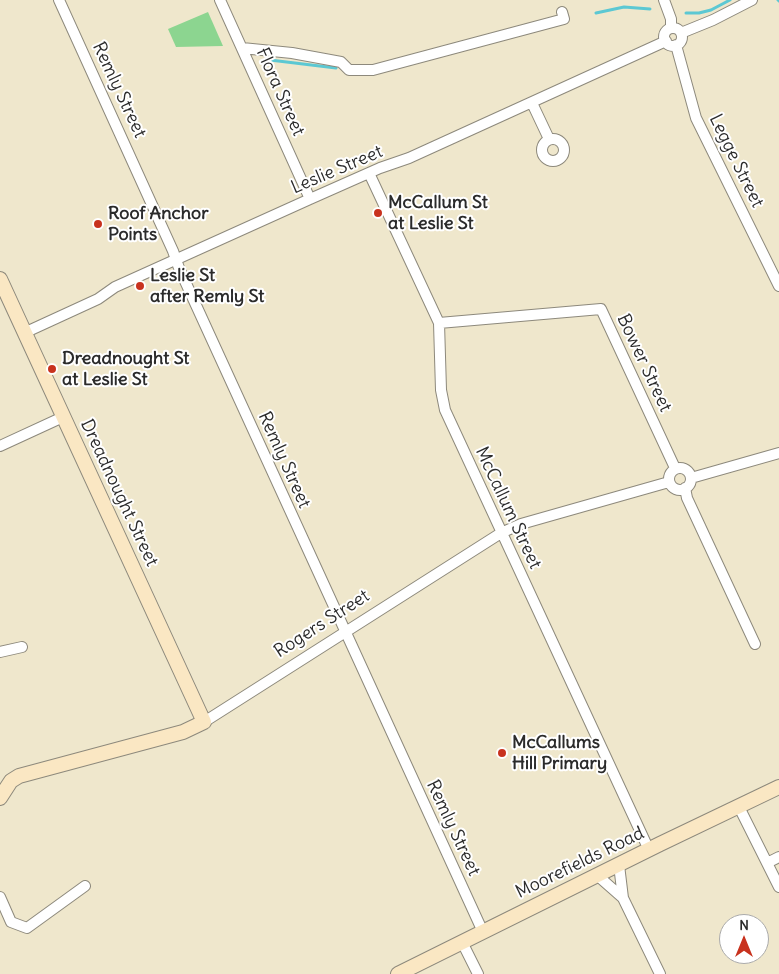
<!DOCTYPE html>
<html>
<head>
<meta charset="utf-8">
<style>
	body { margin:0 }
	#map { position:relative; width:779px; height:974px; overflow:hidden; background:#efe7cc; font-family:Delius,sans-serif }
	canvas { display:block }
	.north { position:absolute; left:719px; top:914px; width:50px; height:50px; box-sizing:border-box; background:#fff; border:1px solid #aaa; border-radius:50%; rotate:0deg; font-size:14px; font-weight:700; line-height:20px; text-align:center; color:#2b2b2b }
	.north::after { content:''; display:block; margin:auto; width:18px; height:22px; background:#c8321e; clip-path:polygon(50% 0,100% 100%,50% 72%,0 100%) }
</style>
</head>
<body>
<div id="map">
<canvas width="779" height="974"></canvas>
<div class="north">N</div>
</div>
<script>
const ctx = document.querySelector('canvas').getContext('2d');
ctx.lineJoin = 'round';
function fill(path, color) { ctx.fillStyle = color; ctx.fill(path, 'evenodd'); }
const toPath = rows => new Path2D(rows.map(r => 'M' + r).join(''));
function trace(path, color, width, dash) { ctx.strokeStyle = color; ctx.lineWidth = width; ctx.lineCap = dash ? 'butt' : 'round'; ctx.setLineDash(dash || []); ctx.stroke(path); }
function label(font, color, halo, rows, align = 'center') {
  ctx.font = font + ' Delius,sans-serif'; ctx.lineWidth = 4; ctx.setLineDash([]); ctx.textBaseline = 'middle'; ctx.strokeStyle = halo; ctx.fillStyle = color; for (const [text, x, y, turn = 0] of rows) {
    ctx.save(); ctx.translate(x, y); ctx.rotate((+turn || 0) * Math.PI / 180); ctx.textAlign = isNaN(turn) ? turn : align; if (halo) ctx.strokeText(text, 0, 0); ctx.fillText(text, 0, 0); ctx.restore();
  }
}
fill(toPath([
	[208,12,223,46,176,47,168,29]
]), '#8cd590');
trace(toPath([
	[778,0,779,1],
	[596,13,624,7,650,9],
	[686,13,699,13,711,10,730,0],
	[270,60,336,68]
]), '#5cc8d3', 3);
const street = toPath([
	[59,0,173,251,179,268,483,932],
	[220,0,310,199],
	[664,0,671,19,671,28],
	'664 37a9 9 0 1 1 18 0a9 9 0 1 1-18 0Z',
	[681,33,713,20,752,0],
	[676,45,696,118,779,286],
	[242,48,292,53,341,62,349,70,373,70,564,19,562,12],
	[532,103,549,139],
	'542 150a11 11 0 1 1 22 0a11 11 0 1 1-22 0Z',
	[369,173,439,323,441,390,445,410,649,850],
	[439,323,601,309,675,468],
	[24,333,98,299,115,287,310,199,380,168,409,158,666,41],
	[0,446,63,417],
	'669 479a11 11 0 1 1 22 0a11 11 0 1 1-22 0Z',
	[691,478,779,453],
	[685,488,687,498,755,644],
	[0,652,22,647],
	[204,722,501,533,521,524,669,482],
	[739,807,779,887],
	[767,863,779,857],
	[619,865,623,898,660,974],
	[598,876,623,898],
	[0,897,11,922,27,928,85,886],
	[462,942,478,974]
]);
const secondary = toPath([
	[0,279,204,722,183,732,19,776,11,781,0,798],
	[398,974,660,844,779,787]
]);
trace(street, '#8d897c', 12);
trace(secondary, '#8d897c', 16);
trace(street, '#fff', 10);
trace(secondary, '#fae7c3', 14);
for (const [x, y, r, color] of [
	[378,213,5,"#c8321e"],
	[98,224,5,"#c8321e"],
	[140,286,5,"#c8321e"],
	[52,369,5,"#c8321e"],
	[502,753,5,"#c8321e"]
]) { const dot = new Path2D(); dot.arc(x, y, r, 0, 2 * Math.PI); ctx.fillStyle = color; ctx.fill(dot); trace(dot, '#fff', 2); }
label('18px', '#2b2b2b', '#fff', [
	["Remly Street",119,90,65],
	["Flora Street",280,92,66],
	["Legge Street",736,161,64],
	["Leslie Street",337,170,-23],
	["Bower Street",644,363,65],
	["Remly Street",284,460,66],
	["Dreadnought Street",119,493,65],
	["McCallum Street",508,508,65],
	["Rogers Street",322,624,-33],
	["Remly Street",453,828,65],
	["Moorefields Road",580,863,-26]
]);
label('bold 18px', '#2b2b2b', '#fff', [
	["McCallum St",388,203],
	["at Leslie St",388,224],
	["Roof Anchor",108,214],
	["Points",108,235],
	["Leslie St",150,276],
	["after Remly St",150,297],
	["Dreadnought St",62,359],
	["at Leslie St",62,380],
	["McCallums",512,743],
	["Hill Primary",512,764]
], 'left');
</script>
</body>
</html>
